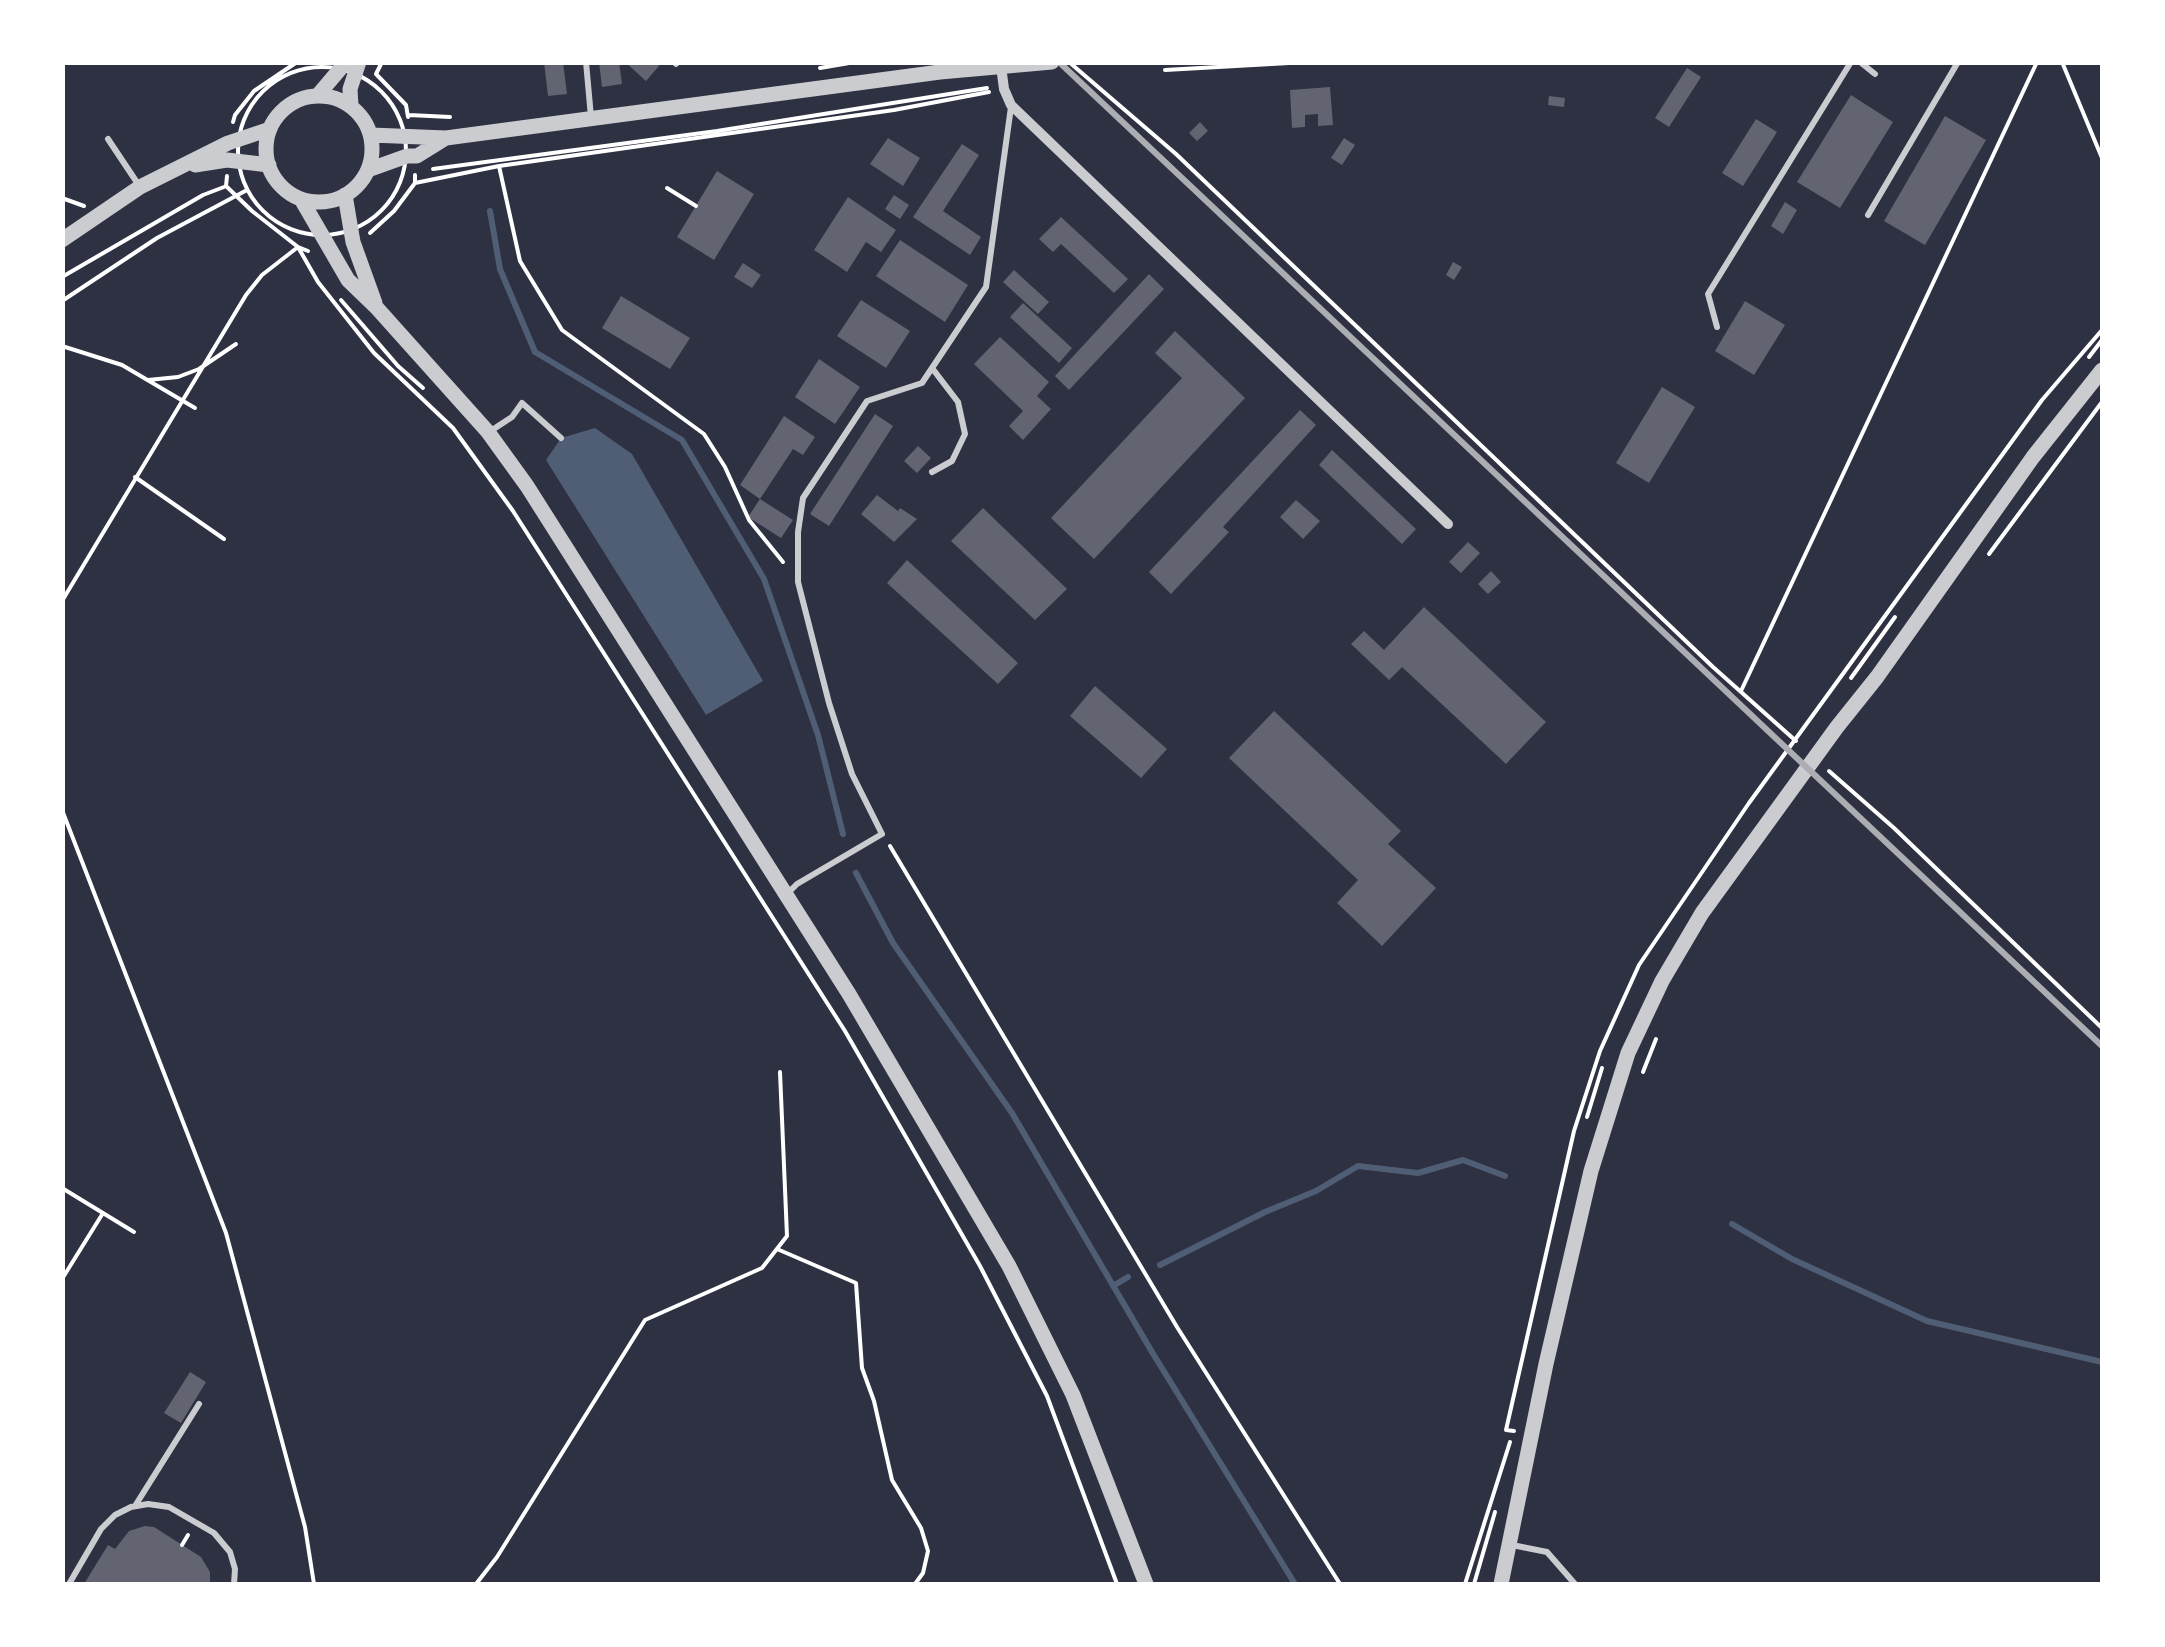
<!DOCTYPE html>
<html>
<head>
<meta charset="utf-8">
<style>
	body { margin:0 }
	#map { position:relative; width:2165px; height:1647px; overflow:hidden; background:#2d3142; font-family:Roboto,sans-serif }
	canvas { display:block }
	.frame { position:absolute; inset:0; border:65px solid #fff; pointer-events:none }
</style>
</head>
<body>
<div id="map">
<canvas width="2165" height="1647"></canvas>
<div class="frame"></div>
</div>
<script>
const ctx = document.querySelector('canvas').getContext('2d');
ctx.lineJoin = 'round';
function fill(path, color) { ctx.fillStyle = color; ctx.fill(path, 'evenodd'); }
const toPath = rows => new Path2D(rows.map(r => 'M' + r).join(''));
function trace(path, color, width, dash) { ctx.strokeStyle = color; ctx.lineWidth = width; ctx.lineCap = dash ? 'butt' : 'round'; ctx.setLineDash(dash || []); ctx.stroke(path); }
fill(toPath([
	[595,428,632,454,763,681,706,715,546,460,561,438]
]), '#4f5d75');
trace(toPath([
	[490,211,500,269,535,352,682,440,764,579,818,735,843,834],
	[856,873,893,943,1012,1113,1152,1352,1295,1584],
	[1732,1224,1792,1259,1927,1321,2102,1362],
	[1160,1265,1265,1212,1316,1191,1358,1166,1418,1173,1463,1160,1505,1176],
	[1113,1286,1128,1277]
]), '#4f5d75', 6);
fill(toPath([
	[544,62,563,62,567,94,548,96],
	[599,62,619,62,622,84,602,87],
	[625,62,655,62,659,66,646,81],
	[1687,68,1701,77,1669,127,1655,118],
	[1330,87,1333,125,1318,126,1318,114,1305,115,1305,127,1292,128,1290,90],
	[1851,95,1893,122,1840,208,1797,182],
	[1549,96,1565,98,1564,107,1548,105],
	[1945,116,1986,140,1925,245,1884,221],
	[1756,119,1777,132,1743,186,1722,173],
	[1200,122,1208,131,1197,141,1189,133],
	[888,138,920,158,903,186,870,164],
	[1344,138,1355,145,1342,165,1331,158],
	[962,144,979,155,943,211,981,237,970,255,913,217],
	[717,171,754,194,714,260,677,237],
	[894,195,909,205,900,219,885,209],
	[848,197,896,230,881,252,866,242,847,272,814,250],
	[1785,202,1797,210,1783,234,1771,226],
	[1061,217,1128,279,1114,293,1061,244,1053,252,1039,239],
	[900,240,968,285,945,322,876,276],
	[1453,262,1462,267,1454,280,1446,275],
	[743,263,761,275,752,288,734,277],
	[1014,270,1049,302,1038,314,1003,282],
	[1149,274,1164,289,1069,390,1055,376],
	[621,296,690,338,670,369,602,328],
	[861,300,910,331,886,368,837,336],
	[1745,301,1785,325,1754,375,1715,351],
	[1023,303,1072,348,1059,363,1010,317],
	[1175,331,1245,398,1094,559,1051,518,1182,378,1155,353],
	[1000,337,1049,382,1037,396,1051,409,1023,440,1009,426,1023,411,974,364],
	[819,359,860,387,835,424,795,397],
	[1662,387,1695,407,1649,483,1616,463],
	[1300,410,1316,425,1223,527,1229,532,1171,594,1149,572],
	[875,414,893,426,829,526,810,514],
	[784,416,815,437,803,455,793,449,760,499,740,485],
	[918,446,931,458,917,473,904,461],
	[1332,450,1416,529,1402,544,1319,465],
	[877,495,898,511,900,508,917,519,894,542,861,514],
	[760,499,793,520,781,538,748,517],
	[1296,500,1320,521,1303,539,1280,517],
	[983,508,1067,589,1035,620,951,541],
	[1468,542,1480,553,1461,573,1449,562],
	[907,560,1018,663,998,684,887,583],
	[1491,571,1501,582,1488,594,1478,584],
	[1424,607,1546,722,1506,764,1402,667,1389,680,1351,644,1364,631,1384,650],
	[1095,686,1167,749,1141,778,1070,716],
	[1274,711,1401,831,1388,844,1436,888,1382,946,1337,903,1358,880,1229,758],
	[190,1372,206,1382,181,1423,164,1413],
	[145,1526,154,1527,201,1557,210,1572,210,1584,84,1584,108,1545,115,1549,129,1531]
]), '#626471');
trace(toPath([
	[1069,62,1176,154,1713,667,1796,741],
	[2062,62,2102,158],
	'238 151a84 84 0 1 1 168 0a84 84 0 1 1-168 0Z',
	[820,68,855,62],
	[1165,70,1307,62],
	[376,74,406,105,408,117],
	[376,74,382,62],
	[409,115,450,117],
	[233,122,235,115,254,91,297,62],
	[499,166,520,261,562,330,704,434,725,467,749,520,783,562],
	[433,169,717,131,987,88],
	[227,176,226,186,252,211,298,247,308,251],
	[415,183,499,166,894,110,989,92],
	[667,188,696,206],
	[62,198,84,206],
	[370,233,394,211,415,183,415,175],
	[298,247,318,282,374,353,453,428,513,511,845,1031,980,1266,1047,1396,1117,1584],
	[62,277,203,195,224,187],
	[341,300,398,366,423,388],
	[62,301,157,238,247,190],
	[62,346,122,365,195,408],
	[2089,357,2102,340],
	[148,380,178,377,199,369,236,344],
	[135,477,224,539],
	[1989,554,2102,402],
	[62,601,246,295,262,275,298,247],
	[1851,678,1895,617],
	[1741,691,2037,62],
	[1829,771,1894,828,2102,1028],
	[62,810,226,1233,305,1527,314,1584],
	[890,846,1177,1327,1340,1584],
	[1643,1072,1656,1039],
	[1587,1117,1602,1068],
	[62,1188,134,1232],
	[777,1249,856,1283,862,1368,874,1401,892,1480,921,1528,928,1551,923,1573,915,1584],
	[62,1279,103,1213],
	[1514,1431,1506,1430,1574,1131,1600,1051,1639,965,1749,803,2042,400,2102,330],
	[182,1545,188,1535],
	[476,1584,497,1557,645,1320,762,1268,787,1236,780,1072],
	[1465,1584,1510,1442],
	[1474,1584,1495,1512]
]), '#fff', 4);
trace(toPath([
	[586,62,591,117],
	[674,62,676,64],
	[1860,62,1875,74],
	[108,139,140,187],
	[1868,215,1958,62],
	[1717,327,1708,294,1851,62],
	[489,432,512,417,522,403,561,438],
	[932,472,952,461,965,434,958,402,932,368],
	[787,894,797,884,882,834,852,774,829,703,798,582,798,532,803,498,867,401,922,383,986,287,1011,107],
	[135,1506,199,1404],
	[1512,1545,1547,1552,1575,1584],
	[69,1584,101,1529,115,1515,131,1507,148,1504,169,1507,214,1533,230,1552,235,1569,234,1584]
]), '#caccd0', 6);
trace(toPath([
	[1001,66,1004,89,1011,105,1448,524]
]), '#caccd0', 10);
trace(toPath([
	[318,95,346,62],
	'266 149a53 53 0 1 1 106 0a53 53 0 1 1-106 0Z',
	[351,106,350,89,359,62],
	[371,135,446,138,940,72,1052,62],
	[195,165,227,160,269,165],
	[368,170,407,156,417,156,446,138],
	[345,195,353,242,375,303],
	[301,199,348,280,376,307,488,432,527,486,849,994,1009,1266,1073,1395,1146,1584],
	[62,240,140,187,228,143,270,129],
	[1501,1584,1546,1364,1591,1171,1628,1053,1662,981,1702,913,1837,727,1877,677,2033,457,2102,370]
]), '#caccd0', 15);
trace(toPath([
	[1059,62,2102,1046]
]), '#abadb3', 6);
</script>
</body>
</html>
